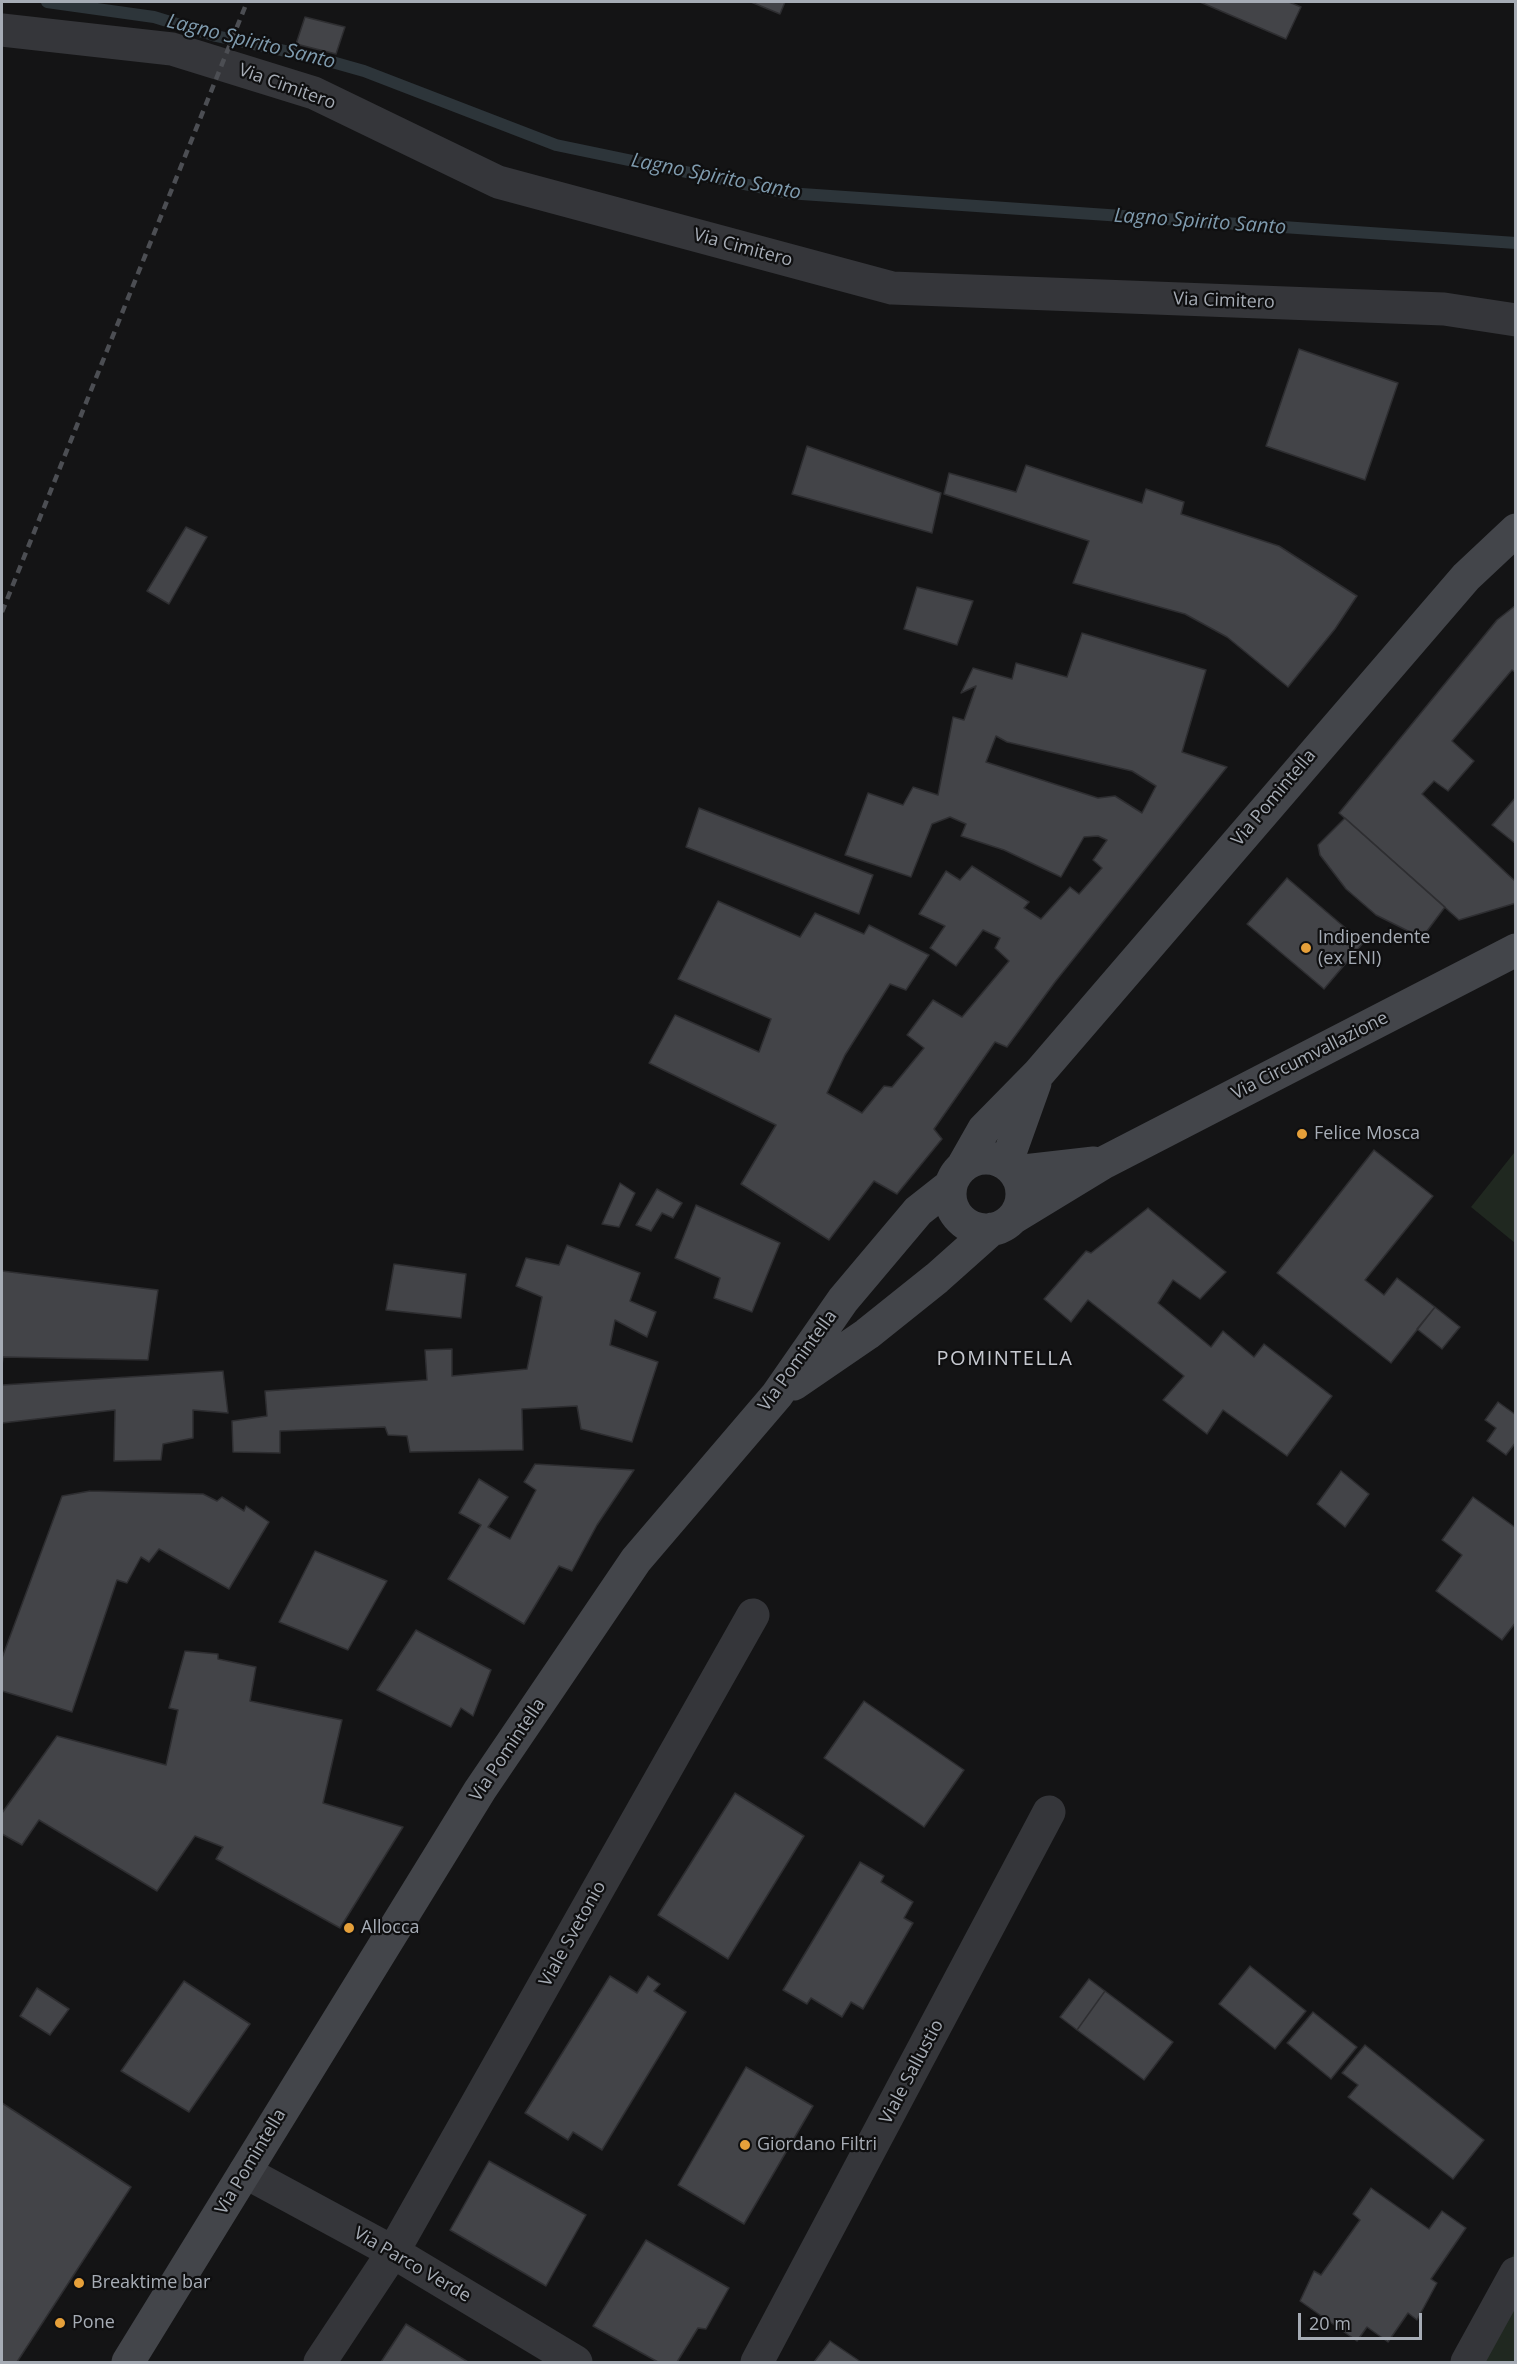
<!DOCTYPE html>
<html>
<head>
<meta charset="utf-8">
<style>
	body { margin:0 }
	#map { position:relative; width:1517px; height:2364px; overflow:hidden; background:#141415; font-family:"Open Sans",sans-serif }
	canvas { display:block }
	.frame { position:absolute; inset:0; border:3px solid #a6acb5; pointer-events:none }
	.scale { position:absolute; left:1298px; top:2313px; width:124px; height:27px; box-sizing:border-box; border:3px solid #a6acb5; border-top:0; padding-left:8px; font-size:18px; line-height:21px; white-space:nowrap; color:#a6acb5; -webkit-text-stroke:4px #0f0f10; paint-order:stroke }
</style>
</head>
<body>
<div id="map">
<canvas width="1517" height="2364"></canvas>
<div class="frame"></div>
<div class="scale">20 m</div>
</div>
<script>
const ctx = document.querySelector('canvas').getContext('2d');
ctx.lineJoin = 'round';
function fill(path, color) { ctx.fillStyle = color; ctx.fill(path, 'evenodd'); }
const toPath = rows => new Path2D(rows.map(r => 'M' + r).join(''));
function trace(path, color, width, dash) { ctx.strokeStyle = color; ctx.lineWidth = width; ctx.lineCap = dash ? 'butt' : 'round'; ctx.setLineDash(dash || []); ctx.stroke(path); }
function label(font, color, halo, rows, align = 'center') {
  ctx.font = font + ' "Open Sans",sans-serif'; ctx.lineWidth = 4.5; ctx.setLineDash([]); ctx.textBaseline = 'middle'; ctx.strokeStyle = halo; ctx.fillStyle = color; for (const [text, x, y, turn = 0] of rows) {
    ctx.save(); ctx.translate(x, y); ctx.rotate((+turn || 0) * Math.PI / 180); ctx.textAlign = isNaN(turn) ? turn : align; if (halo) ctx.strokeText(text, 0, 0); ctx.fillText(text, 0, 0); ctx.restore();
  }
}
fill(toPath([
	[1514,1153,1516,1154,1515,1243,1471,1207],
	[1515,2251,1515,2362,1463,2362]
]), '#202820');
trace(toPath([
	[47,2,154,17,216,36,318,58,364,71,556,145,787,193,1516,243]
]), '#2d353a', 12);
const building = toPath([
	[751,2,785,2,780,14,751,2],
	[1200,2,1289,2,1301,7,1286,39,1200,2],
	[305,17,345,27,336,54,296,44,305,17],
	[1299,349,1398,383,1365,480,1266,446,1299,349],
	[807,446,941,493,932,533,792,494,807,446],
	[1026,465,1142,503,1146,489,1184,502,1181,514,1279,546,1357,596,1335,629,1288,687,1227,637,1185,614,1073,583,1089,541,944,494,949,473,1016,492,1026,465],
	[186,527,207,537,169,604,147,591,186,527],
	[917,587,973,601,957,645,904,629,917,587],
	[1516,605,1516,673,1512,670,1452,741,1474,761,1448,791,1434,781,1422,794,1516,882,1516,903,1459,920,1339,813,1497,620,1516,605],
	[1082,633,1206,670,1182,752,1227,767,1055,982,1007,1047,995,1042,934,1129,942,1139,897,1194,874,1181,829,1240,741,1184,776,1125,649,1063,675,1015,759,1052,771,1019,678,979,718,901,800,937,815,913,864,934,869,925,929,955,906,990,890,984,845,1055,827,1093,862,1113,884,1086,892,1087,924,1048,907,1035,933,1000,962,1017,1009,961,995,948,1000,938,983,930,956,966,930,948,945,926,919,914,946,871,960,880,972,866,1029,902,1024,908,1041,919,1070,887,1079,894,1102,868,1093,860,1107,840,1098,836,1084,837,1061,877,1004,850,961,836,966,824,950,817,932,824,911,877,845,855,868,793,903,805,913,787,938,795,953,717,964,720,976,686,961,693,973,668,1012,679,1016,663,1067,677,1082,633],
	[996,736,1007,742,1132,771,1156,786,1142,813,1115,796,1098,798,986,762,996,736],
	[1516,797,1516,844,1492,825,1516,797],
	[699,808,873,875,859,914,686,847,699,808],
	[1345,818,1445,907,1424,935,1414,934,1376,915,1346,889,1320,855,1318,845,1345,818],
	[1287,878,1363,943,1324,989,1247,924,1287,878],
	[1374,1150,1433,1196,1365,1280,1384,1295,1397,1278,1435,1307,1391,1363,1277,1273,1374,1150],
	[620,1183,635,1193,619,1227,602,1224,620,1183],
	[657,1189,682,1203,673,1218,662,1213,651,1231,636,1225,657,1189],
	[696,1205,780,1243,752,1312,714,1298,720,1278,675,1258,696,1205],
	[1148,1208,1226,1272,1200,1299,1173,1280,1158,1303,1211,1347,1223,1331,1254,1357,1264,1344,1332,1396,1287,1456,1223,1410,1207,1434,1163,1400,1184,1376,1088,1300,1071,1322,1044,1299,1086,1251,1091,1253,1148,1208],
	[567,1245,640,1273,630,1301,656,1312,647,1337,615,1320,610,1345,658,1362,632,1442,581,1429,577,1406,522,1409,523,1450,410,1452,407,1436,388,1435,385,1427,280,1431,280,1453,233,1452,232,1421,267,1416,265,1391,427,1380,425,1350,452,1349,452,1376,527,1369,542,1297,516,1286,526,1258,559,1265,567,1245],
	[394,1264,466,1274,461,1318,386,1310,394,1264],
	[2,1271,158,1290,148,1360,3,1357,2,1366,2,1271],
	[1435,1307,1460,1327,1442,1349,1417,1329,1435,1307],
	[223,1371,228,1413,193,1410,193,1438,163,1444,161,1460,114,1461,115,1410,2,1423,2,1385,223,1371],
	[1498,1402,1516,1415,1516,1442,1506,1455,1487,1441,1496,1428,1485,1420,1498,1402],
	[535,1464,634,1470,597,1525,572,1571,559,1566,524,1624,448,1579,481,1525,459,1513,479,1479,508,1497,488,1527,510,1539,536,1490,524,1482,535,1464],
	[1341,1471,1369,1494,1345,1527,1317,1504,1341,1471],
	[90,1491,203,1494,217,1501,222,1497,244,1511,246,1506,269,1522,229,1589,159,1549,149,1562,141,1557,127,1583,117,1580,72,1712,2,1691,2,1658,62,1496,90,1491],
	[1473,1497,1516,1528,1516,1622,1502,1640,1436,1591,1462,1555,1442,1540,1473,1497],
	[315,1551,387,1581,348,1650,279,1622,315,1551],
	[416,1630,491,1670,473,1716,461,1708,451,1727,377,1690,416,1630],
	[185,1651,218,1654,218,1659,256,1667,250,1701,342,1720,323,1803,403,1827,340,1928,216,1859,223,1847,195,1836,157,1891,39,1820,22,1845,2,1834,2,1813,57,1736,166,1765,178,1710,169,1708,185,1651],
	[864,1701,964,1770,924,1827,824,1758,864,1701],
	[735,1793,804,1836,728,1959,658,1915,735,1793],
	[860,1862,884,1876,881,1882,913,1902,904,1918,913,1923,863,2009,851,2002,842,2017,811,1998,807,2004,783,1990,860,1862],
	[1250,1966,1306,2011,1275,2049,1219,2004,1250,1966],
	[610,1976,637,1993,648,1976,660,1984,654,1991,686,2012,602,2150,573,2132,568,2140,525,2113,610,1976],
	[1089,1979,1105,1991,1077,2030,1060,2017,1089,1979],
	[184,1981,250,2024,189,2112,121,2071,184,1981],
	[37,1988,69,2009,50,2035,20,2016,37,1988],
	[1105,1991,1173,2042,1144,2080,1077,2030,1105,1991],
	[1313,2012,1357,2047,1331,2079,1287,2043,1313,2012],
	[1365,2045,1484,2140,1453,2179,1348,2097,1358,2085,1342,2073,1365,2045],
	[746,2067,813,2106,744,2224,678,2185,746,2067],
	[2,2103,131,2187,17,2362,2,2362,2,2103],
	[489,2161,586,2215,546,2286,450,2230,489,2161],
	[1371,2188,1429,2229,1442,2211,1466,2228,1431,2279,1437,2283,1417,2320,1408,2313,1388,2342,1367,2327,1357,2341,1300,2301,1314,2271,1321,2275,1360,2220,1353,2214,1371,2188],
	[646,2240,729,2288,706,2329,698,2328,677,2362,658,2362,593,2326,646,2240],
	[406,2324,468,2362,381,2362,406,2324],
	[830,2341,861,2362,814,2362,830,2341]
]);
fill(building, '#434448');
trace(building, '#2e2e31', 1.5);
trace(toPath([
	[2,30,172,49,314,93,498,182,892,288,1444,309,1516,320],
	[245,2172,393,2252,576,2362],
	[320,2362,393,2252,753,1615],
	[757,2362,1049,1812],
	[1467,2362,1516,2273]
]), '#35363a', 33);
trace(toPath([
	'950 1194a36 36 0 1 1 72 0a36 36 0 1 1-72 0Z',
	[1006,1164,1035,1083],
	[963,1166,984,1129,1039,1073,1466,577,1516,530],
	[1015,1172,1094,1163],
	[1013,1218,1105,1162,1516,950],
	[794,1384,867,1334,937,1278,992,1229],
	[128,2362,480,1790,636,1560,777,1395,843,1300,918,1211,951,1185]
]), '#43454a', 33);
trace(toPath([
	[2,612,247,2]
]), '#4c4e53', 4.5, [8, 6]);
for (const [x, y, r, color] of [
	[1306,948,6,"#e6a03a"],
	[1302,1134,6,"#e6a03a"],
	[349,1928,6,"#e6a03a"],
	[745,2145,6,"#e6a03a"],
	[79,2283,6,"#e6a03a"],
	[60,2323,6,"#e6a03a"]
]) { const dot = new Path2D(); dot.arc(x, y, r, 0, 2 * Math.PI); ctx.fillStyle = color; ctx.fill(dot); trace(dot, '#0f0f10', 2); }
label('18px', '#a6acb5', '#0f0f10', [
	["Via Cimitero",287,87,20],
	["Via Cimitero",743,248,15],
	["Via Cimitero",1224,301,2],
	["Via Pomintella",1274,798,-50],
	["Via Circumvallazione",1310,1056,-27],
	["Via Pomintella",798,1361,-54],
	["Via Pomintella",508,1750,-56],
	["Viale Svetonio",573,1934,-61],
	["Viale Sallustio",912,2072,-62],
	["Via Pomintella",251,2162,-59],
	["Via Parco Verde",412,2265,30]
]);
label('18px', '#a6acb5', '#0f0f10', [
	["Indipendente",1318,938],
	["(ex ENI)",1318,959],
	["Felice Mosca",1314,1134],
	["Allocca",361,1928],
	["Giordano Filtri",757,2145],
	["Breaktime bar",91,2283],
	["Pone",72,2323]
], 'left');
label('italic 20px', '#7f9bae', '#0f0f10', [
	["Lagno Spirito Santo",251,42,14],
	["Lagno Spirito Santo",716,177,11],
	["Lagno Spirito Santo",1200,222,4]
]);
ctx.letterSpacing = '1.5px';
label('20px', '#c7cad1', '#0f0f10', [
	["POMINTELLA",1005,1359]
]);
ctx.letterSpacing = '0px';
</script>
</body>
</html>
